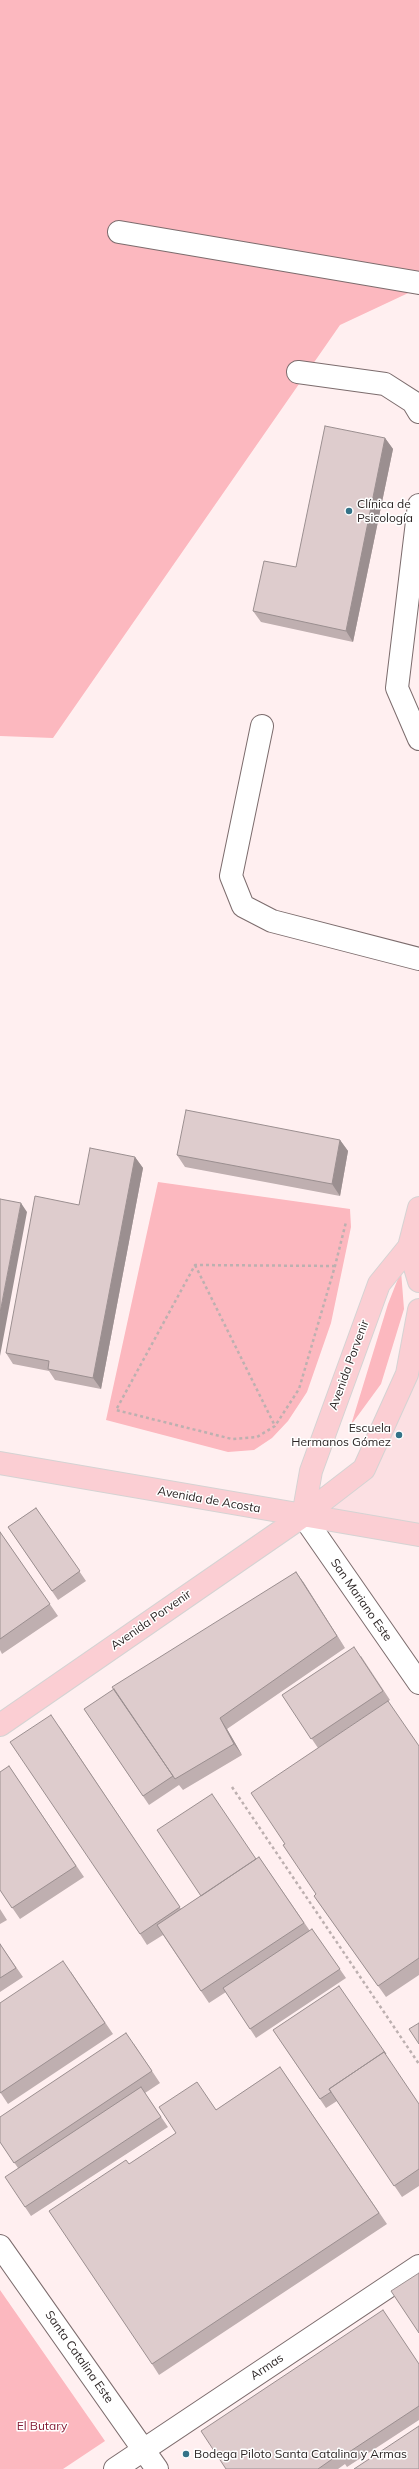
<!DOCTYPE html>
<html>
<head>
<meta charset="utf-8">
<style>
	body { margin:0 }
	canvas { display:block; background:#ffeff0 }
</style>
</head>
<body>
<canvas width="419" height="2469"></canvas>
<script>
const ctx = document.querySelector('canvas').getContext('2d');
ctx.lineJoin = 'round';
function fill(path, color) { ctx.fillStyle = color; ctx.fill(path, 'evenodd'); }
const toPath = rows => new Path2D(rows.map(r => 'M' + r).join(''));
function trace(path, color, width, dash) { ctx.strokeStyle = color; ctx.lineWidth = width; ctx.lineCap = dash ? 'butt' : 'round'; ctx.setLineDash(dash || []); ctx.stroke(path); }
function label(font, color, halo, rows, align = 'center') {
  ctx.font = font + ' Mulish,sans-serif'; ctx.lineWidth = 3; ctx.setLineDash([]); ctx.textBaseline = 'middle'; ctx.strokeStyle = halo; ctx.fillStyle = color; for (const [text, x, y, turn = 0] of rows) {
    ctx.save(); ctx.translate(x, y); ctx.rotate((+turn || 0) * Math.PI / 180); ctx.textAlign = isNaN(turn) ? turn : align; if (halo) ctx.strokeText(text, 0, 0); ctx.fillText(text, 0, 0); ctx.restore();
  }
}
fill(toPath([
	[419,1306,419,1535,303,1516,364,1469]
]), '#fce0e3');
fill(toPath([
	[0,0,419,0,419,288,340,325,53,738,0,736],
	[158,1182,350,1209,351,1227,331,1323,307,1392,288,1421,272,1438,254,1450,228,1452,106,1420],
	[401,1271,404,1309,381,1384,351,1425,388,1304],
	[0,2290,105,2441,63,2469,0,2469]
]), '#fcb8bf');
const minor = toPath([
	[119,232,419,283],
	[298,372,385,384,413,402,419,412],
	[419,505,397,688,419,739],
	[262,726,231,876,243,906,272,921,419,959],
	[303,1516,419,1683],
	[0,2246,157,2469],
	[115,2469,419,2266]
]);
const major = toPath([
	[409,1247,419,1281],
	[0,1463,419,1535],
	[303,1516,311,1471,379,1284,409,1247,419,1208],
	[0,1725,303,1516,364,1469,407,1374,419,1310]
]);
trace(minor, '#7c6c6d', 24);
trace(major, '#d5d3d3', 24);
trace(toPath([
	[195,1265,275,1426],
	[335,1266,195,1265,116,1410,232,1439,257,1437,275,1426,299,1389,335,1266,346,1222],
	[232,1787,419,2064]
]), '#bdb0b0', 2.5, [3, 3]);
trace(minor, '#fff', 22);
trace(major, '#fbced3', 22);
fill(toPath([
	[385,438,393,449,353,642,261,622,253,611,296,567],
	[340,1140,348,1151,340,1196,185,1167,177,1155],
	[135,1157,143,1168,101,1389,55,1380,49,1371,13,1364,6,1353,79,1205],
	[36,1508,86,1581,58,1600,8,1527],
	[0,1532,58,1616,2,1654,0,1650],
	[296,1572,345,1648,227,1729,242,1755,183,1790,179,1785,149,1805,84,1709],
	[361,1656,390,1700,318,1748,282,1695],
	[59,1726,181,1909,259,1857,310,1931,312,1929,346,1978,256,2038,226,1992,209,2003,163,1935,147,1945,140,1934],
	[419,1746,419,1975,386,1997,314,1896,316,1894],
	[9,1766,84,1877,20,1919,0,1890],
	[0,1909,7,1920,0,1924],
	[0,1944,23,1977,0,1992],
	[71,1972,113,2034,8,2104,0,2092],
	[273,2030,419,2104,419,2186,402,2197,337,2101,326,2108],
	[134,2044,160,2083,145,2093,168,2127,31,2216,25,2207,18,2168,0,2142],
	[280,2067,387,2224,159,2375,152,2364,216,2110],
	[419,2363,419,2420,347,2467,345,2464,338,2469,226,2469]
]), '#bfafb0');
fill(toPath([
	[385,438,393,449,353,642,346,631],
	[340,1140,348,1151,340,1196,332,1184],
	[135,1157,143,1168,101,1389,93,1378],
	[21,1203,27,1212,0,1356,0,1313],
	[296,1572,304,1583,345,1648,337,1636],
	[220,1718,227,1729,242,1755,234,1744]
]), '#9b8f90');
const building = toPath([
	[325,426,385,438,346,631,253,611,264,561,296,567,325,426],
	[186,1110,340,1140,332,1184,177,1155,186,1110],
	[90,1148,135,1157,93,1378,48,1369,49,1361,6,1353,35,1196,79,1205,90,1148],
	[0,1199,21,1203,0,1313,0,1199],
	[36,1508,80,1571,52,1591,8,1527,36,1508],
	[0,1532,50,1604,0,1639,0,1532],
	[296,1572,337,1636,220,1718,234,1744,175,1779,112,1687,296,1572],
	[354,1647,383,1691,311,1739,282,1695,354,1647],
	[114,1689,173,1776,143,1796,84,1709,114,1689],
	[388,1701,419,1746,419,1958,378,1986,314,1896,316,1894,283,1845,285,1844,251,1793,388,1701],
	[51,1715,180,1907,140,1934,10,1742,51,1715],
	[9,1766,76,1866,12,1908,0,1890,0,1772,9,1766],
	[212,1794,256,1859,201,1896,157,1830,212,1794],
	[259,1857,304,1923,201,1991,157,1925,259,1857],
	[312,1929,340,1969,250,2029,223,1988,312,1929],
	[0,1944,16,1968,0,1978,0,1944],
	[63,1961,105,2023,0,2093,0,2003,63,1961],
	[339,1986,386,2054,384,2052,329,2089,331,2092,320,2099,273,2030,339,1986],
	[419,2023,419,2044,409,2029,419,2023],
	[126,2033,152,2071,14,2163,0,2142,0,2117,126,2033],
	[384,2052,419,2104,419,2169,394,2186,329,2089,384,2052],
	[280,2067,379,2213,152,2364,49,2211,126,2160,129,2164,176,2133,159,2107,197,2082,216,2110,280,2067],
	[141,2087,161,2117,25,2207,5,2177,141,2087],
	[419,2273,419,2333,391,2291,419,2273],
	[383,2310,419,2364,419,2406,340,2458,338,2455,318,2469,226,2469,201,2431,383,2310],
	[419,2426,419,2469,354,2469,419,2426]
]);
fill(building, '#decccd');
trace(building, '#9b8f90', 1);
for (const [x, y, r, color] of [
	[349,511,4,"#347388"],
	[399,1435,4,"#347388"],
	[186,2454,4,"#347388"]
]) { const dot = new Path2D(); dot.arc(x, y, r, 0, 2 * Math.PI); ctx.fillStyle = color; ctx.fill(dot); trace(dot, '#fff', 1.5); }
label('12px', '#2c2525', '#fff', [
	["Clínica de",357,504],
	["Psicología",357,518],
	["Escuela",391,1428,"right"],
	["Hermanos Gómez",391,1442,"right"],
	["Bodega Piloto Santa Catalina y Armas",194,2454]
], 'left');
label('12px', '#2c2525', '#fff', [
	["Avenida Porvenir",349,1365,-70],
	["Avenida de Acosta",209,1500,10],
	["San Mariano Este",361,1600,55],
	["Avenida Porvenir",151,1620,-35],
	["Santa Catalina Este",79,2357,55],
	["Armas",267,2367,-34]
]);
label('12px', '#841b36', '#fff', [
	["El Butary",42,2426]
]);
</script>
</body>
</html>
